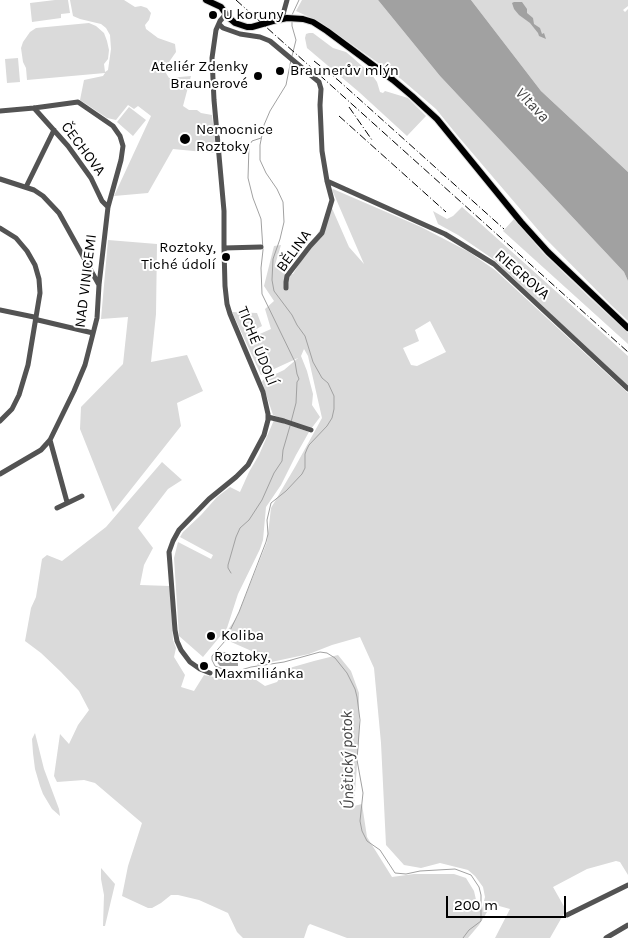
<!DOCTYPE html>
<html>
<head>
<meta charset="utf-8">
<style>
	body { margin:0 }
	#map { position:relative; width:628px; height:938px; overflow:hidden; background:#fff; font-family:Karla,sans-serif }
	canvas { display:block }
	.scale { position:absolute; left:446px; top:896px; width:120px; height:22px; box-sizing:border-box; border:2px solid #000; border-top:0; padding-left:6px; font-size:15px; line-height:18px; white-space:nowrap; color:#000; -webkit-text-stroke:4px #fff; paint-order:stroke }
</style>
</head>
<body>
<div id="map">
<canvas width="628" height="938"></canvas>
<div class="scale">200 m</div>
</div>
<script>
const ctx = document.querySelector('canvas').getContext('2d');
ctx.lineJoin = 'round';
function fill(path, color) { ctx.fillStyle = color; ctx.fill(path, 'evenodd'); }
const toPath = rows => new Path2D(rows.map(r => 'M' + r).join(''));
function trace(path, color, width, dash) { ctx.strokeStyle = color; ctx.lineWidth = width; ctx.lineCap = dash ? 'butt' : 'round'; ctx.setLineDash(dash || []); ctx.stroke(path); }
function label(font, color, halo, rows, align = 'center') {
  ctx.font = font + ' Karla,sans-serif'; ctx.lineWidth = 4; ctx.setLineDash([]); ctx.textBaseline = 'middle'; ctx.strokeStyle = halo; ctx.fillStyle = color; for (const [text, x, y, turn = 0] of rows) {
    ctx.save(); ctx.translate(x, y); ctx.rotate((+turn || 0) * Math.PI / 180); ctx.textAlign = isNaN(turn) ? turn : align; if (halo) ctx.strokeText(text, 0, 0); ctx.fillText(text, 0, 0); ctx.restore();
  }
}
fill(toPath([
	[55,0,68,0,70,13,61,14,61,18,32,22,30,3],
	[70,0,124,0,135,7,141,6,147,8,151,13,149,20,145,25,146,29,158,38,175,44,176,52,169,62,166,73,169,78,191,76,183,106,189,110,197,110,201,113,212,115,216,150,214,150,214,153,173,149,148,193,114,196,151,116,138,106,134,109,128,105,116,120,107,118,80,100,84,80,103,76,105,73,27,80,26,68,23,62,21,48,23,42,30,32,36,28,89,23,96,26,104,33,107,41,109,50,108,59,104,64,105,72,108,70,111,49,110,35,106,28,101,24,80,19,73,16],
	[302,0,378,0,440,76,624,272,628,281,628,321,611,305,545,238,457,135,436,109,401,79,320,22,296,11],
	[471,0,628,0,628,6,623,10,625,12,628,9,628,172,541,91],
	[309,33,313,33,333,48,346,52,352,57,372,75,377,82,380,92,383,93,385,91,408,98,426,116,407,136,359,92,307,48,305,38,306,34],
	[18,58,20,82,7,83,5,59],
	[129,107,146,120,133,136,117,122],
	[333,189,421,227,469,252,495,270,628,393,628,875,620,862,616,861,587,869,553,887,566,910,550,938,495,938,510,909,492,904,479,925,468,938,347,938,310,924,308,926,304,938,243,938,237,932,228,913,199,900,178,895,171,895,161,903,152,908,148,908,122,896,128,866,142,823,95,783,84,780,57,782,54,776,60,734,69,744,78,725,89,710,79,691,61,672,41,653,25,641,31,608,36,597,42,559,47,555,62,561,106,527,162,462,182,480,168,489,138,528,153,548,144,565,140,585,170,586,173,640,176,648,174,657,185,675,181,687,194,691,204,675,224,679,249,675,265,686,277,682,286,669,314,661,338,655,351,671,359,693,359,738,354,806,362,804,367,837,392,877,414,874,454,874,466,878,474,891,477,904,475,912,482,909,485,897,483,887,475,876,468,870,440,863,421,868,404,865,386,845,381,743,374,668,360,637,332,645,309,654,257,665,263,656,222,638,237,617,267,542,271,508,295,467,322,418,308,356,304,349,301,356,307,371,313,394,312,405,320,417,311,429,273,415,262,382,263,380,284,370,298,358,261,375,232,312,257,313,262,326,251,332,253,337,271,329,265,309,274,301,264,286,274,246,281,245,275,265,287,275,293,274,327,218,331,206,349,247,364,264,336,199,332,190],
	[430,321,446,352,417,366,411,365,403,348,419,341,415,330],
	[462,207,628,356,628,387,493,259,458,235,438,224,433,211,447,219,453,216],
	[514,219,543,253,590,298,628,333,628,344,503,231],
	[108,240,157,244,156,314,151,362,187,355,203,391,177,403,181,426,113,512,80,429,81,407,123,364,128,317,101,319],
	[274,420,282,422,309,432,296,455,281,485,266,507,263,540,260,549,238,594,227,628,203,657,179,636,174,558,178,542,211,559,213,555,180,537,183,532,201,515,217,497,230,487,240,492,249,472,259,455],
	[35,733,44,769,59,809,60,816,52,809,43,794,40,786,35,769,33,753,32,739],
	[101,868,115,884,105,926,103,926,104,895,101,879]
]), '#dadada');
fill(toPath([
	[378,0,471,0,541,91,628,172,628,281,624,272,440,76],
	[514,2,522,2,527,9,527,13,533,18,534,24,540,28,542,34,544,33,546,39,539,36,538,33,530,23,519,15,514,9,512,3],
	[225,652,227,654,235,656,252,654,257,655,259,657,257,661,253,662,238,662,238,666,220,666,215,660,216,657,219,653]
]), '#a1a1a1');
trace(toPath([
	[292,15,299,0],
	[292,56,296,40,292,26,292,22],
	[291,60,286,85,270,111,264,125,260,145,260,160,266,173,277,189,283,202,284,222,280,239,273,259,272,280,274,291,292,315,297,325,305,336,313,362,322,378,328,383,334,396,334,409,332,418,327,426,309,445,307,449,305,454,305,468,302,474,286,491,271,503,267,520,268,534,266,542,239,612,225,641,212,656,212,660,215,666,220,668,234,672,251,667,284,662,320,652,327,653,335,658,347,673,355,689,357,697,360,720,357,760,363,793,360,821,362,831,367,841,380,850,395,873,406,874,420,871,455,869,471,875,479,887,481,895,481,921,469,930,463,938],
	[261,138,252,141,249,146,248,178,253,198,261,219,263,250,261,268,262,294,295,362,297,374,299,379,297,382,296,403,291,422],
	[231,573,228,568,228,565,236,537,240,528,249,520,262,500,274,473,282,461,283,450,290,426]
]), '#a1a1a1', 1);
const major = toPath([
	[206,0,221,7,228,17,235,23,247,27,252,27,273,21,287,18,303,19,313,22,327,31,393,80,412,96,437,119,521,222,548,252,628,328]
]);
trace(major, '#dbdbdb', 8);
trace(toPath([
	[282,18,287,0],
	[219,24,223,28,240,34,260,37,270,41,319,82,321,89,320,105,322,151,327,181,332,200,322,233,310,246,287,276,286,282,286,288],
	[34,108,68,146,91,178,102,201,108,207],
	[0,111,34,108,78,102,113,126,120,136,123,146,121,160,108,207,99,285,97,318,85,365,74,391,50,440,41,450,0,474],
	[0,179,34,190,43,196,59,213,99,285],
	[327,181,445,234,494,264,628,389],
	[26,187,54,130],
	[0,228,16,238,27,251,35,265,39,279,40,293,28,365,19,395,12,409,0,421],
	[224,248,261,247],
	[0,310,34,317,38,320,93,333],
	[268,417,284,421,311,430],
	[50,440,67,502],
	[57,508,82,496],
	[210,673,200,669,190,662,181,650,177,641,175,630,169,552,173,541,179,530,209,499,236,477,248,465,264,435,268,420,268,414,263,392,230,314,227,304,225,286,224,248,224,211,214,100,212,58,216,30,220,21,226,14],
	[567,915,628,885],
	[606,938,628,925]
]), '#535353', 5);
trace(major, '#000', 6);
trace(toPath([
	[236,0,628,352],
	[314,61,338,80,504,229],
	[349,107,372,140],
	[339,116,446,212]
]), '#000', 1, [8, 2.5, 1, 2.5]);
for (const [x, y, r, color] of [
	[213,15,5,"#000"],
	[280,71,5,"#000"],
	[258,76,5,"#000"],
	[185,139,6,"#000"],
	[226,257,5,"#000"],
	[211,636,5,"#000"],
	[204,666,5,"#000"]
]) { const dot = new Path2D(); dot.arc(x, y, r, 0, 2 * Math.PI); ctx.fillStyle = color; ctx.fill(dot); trace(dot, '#fff', 2); }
label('15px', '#000', '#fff', [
	["U koruny",223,15],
	["Ateliér Zdenky",248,67,"right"],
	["Braunerové",248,84,"right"],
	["Braunerův mlýn",290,71],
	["Nemocnice",196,130],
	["Roztoky",196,147],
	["Roztoky,",216,248,"right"],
	["Tiché údolí",216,265,"right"],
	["Koliba",221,636],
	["Roztoky,",214,657],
	["Maxmiliánka",214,674]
], 'left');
label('15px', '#000', '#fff', [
	["ČECHOVA",83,149,53],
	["BĚLINA",294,251,-54],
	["RIEGROVA",522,275,41],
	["NAD VINICEMI",86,281,-83],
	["TICHÉ ÚDOLÍ",257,346,68]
]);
label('italic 16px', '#424242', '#fff', [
	["Vltava",532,105,46],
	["Únětický potok",348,760,-91]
]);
</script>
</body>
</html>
